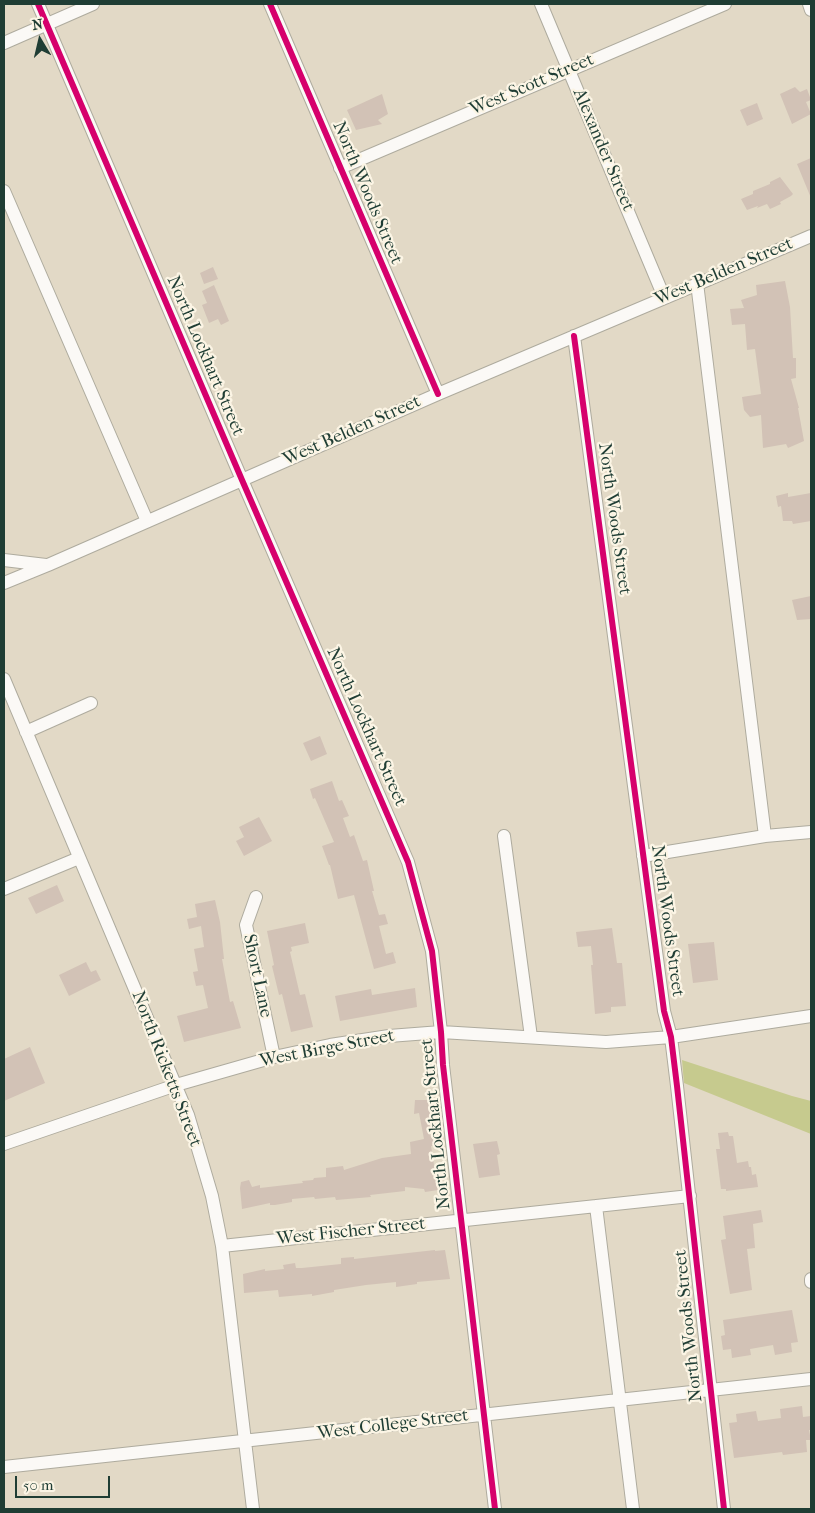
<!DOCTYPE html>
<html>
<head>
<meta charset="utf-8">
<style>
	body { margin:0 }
	#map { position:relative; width:815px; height:1513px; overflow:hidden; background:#e2d9c6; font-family:"IM FELL French Canon",serif }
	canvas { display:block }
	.frame { position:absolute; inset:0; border:5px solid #1f3d34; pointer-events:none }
	.north { position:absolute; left:15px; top:15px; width:50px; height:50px; -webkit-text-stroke:4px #fcf5e5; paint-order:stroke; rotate:351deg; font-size:14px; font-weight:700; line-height:20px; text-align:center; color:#1f3d34 }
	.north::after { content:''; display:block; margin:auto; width:18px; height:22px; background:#1f3d34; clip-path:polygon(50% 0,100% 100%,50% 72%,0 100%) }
	.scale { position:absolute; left:15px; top:1476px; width:95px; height:22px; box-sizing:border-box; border:2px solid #1f3d34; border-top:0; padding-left:6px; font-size:15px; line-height:18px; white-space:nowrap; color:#1f3d34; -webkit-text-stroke:4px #fcf5e5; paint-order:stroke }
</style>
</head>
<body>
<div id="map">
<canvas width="815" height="1513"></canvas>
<div class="frame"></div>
<div class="north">N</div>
<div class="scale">50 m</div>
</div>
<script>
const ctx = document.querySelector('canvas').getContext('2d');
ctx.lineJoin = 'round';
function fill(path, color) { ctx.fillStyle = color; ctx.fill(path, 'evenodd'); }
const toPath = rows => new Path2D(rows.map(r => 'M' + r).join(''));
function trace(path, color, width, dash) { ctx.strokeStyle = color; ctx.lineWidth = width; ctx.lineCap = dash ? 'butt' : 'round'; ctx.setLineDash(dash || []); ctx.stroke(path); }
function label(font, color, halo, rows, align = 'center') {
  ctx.font = font + ' "IM FELL French Canon",serif'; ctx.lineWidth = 4.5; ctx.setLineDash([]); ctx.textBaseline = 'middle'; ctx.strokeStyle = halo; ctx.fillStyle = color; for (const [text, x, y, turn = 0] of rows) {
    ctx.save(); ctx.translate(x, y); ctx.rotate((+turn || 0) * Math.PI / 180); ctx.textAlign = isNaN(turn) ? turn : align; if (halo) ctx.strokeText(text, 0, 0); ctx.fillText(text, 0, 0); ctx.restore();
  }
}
fill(toPath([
	[682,1060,792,1096,811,1101,811,1134,684,1083]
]), '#c6ca8e');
fill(toPath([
	[795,87,800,92,807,89,811,100,806,102,811,114,792,124,780,94],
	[382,94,388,114,378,120,382,124,356,130,347,110],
	[757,103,763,119,747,126,740,110],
	[811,158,811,198,797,164],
	[780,177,793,194,791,196,780,202,781,204,770,209,767,204,757,208,758,206,747,210,741,199,753,194,753,191,770,184,770,182],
	[213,267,218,279,204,284,200,273],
	[785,281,790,307,793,358,796,358,796,378,791,379,799,408,798,408,804,441,788,448,786,444,763,448,761,415,750,417,744,410,742,397,761,394,755,349,747,350,745,324,732,325,730,309,744,308,741,300,757,295,756,285],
	[214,285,229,321,221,325,218,319,209,323,202,305,207,303,202,291],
	[788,493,788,497,811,493,811,521,793,524,792,521,783,521,781,506,778,507,776,496],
	[811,596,811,619,797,620,792,600],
	[320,736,327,754,311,761,303,743],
	[332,781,339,801,342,800,349,816,343,818,350,837,354,835,363,861,367,860,374,891,372,891,379,915,385,914,388,924,379,926,386,954,393,952,396,963,374,969,354,895,338,899,330,865,329,865,322,846,334,842,315,798,313,799,310,789],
	[259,817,272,841,244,856,236,841,244,837,239,827],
	[57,885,64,901,36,914,28,898],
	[215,900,220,922,224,959,222,959,230,1002,233,1001,241,1028,184,1042,177,1016,208,1008,203,985,196,986,193,972,198,971,194,949,204,947,201,926,189,929,187,919,197,917,195,904],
	[305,923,309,943,291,947,292,951,290,952,300,995,305,994,313,1027,291,1032,282,994,279,995,272,966,274,965,267,931],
	[612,928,617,963,622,963,626,1006,611,1007,611,1012,595,1014,591,965,593,965,591,946,578,947,576,932],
	[714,942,718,980,693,983,688,944],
	[86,962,91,972,96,970,101,980,69,996,59,975],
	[415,988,417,1007,340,1021,335,996,371,989,372,995],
	[30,1047,45,1083,4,1101,4,1059],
	[415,1100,428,1100,433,1131,437,1131,439,1146,431,1146,438,1190,425,1192,424,1189,405,1187,405,1191,370,1195,371,1197,336,1200,335,1197,315,1199,314,1197,292,1199,292,1202,275,1205,270,1205,270,1203,242,1209,240,1188,241,1182,249,1180,252,1187,260,1185,260,1188,303,1183,302,1181,313,1180,314,1178,326,1177,326,1168,343,1166,344,1170,382,1158,411,1154,410,1142,424,1139,419,1113,414,1114],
	[728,1132,729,1136,733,1136,737,1163,748,1161,749,1167,751,1167,752,1175,756,1174,758,1187,726,1191,726,1189,721,1189,716,1149,720,1149,718,1133],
	[497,1141,500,1154,497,1155,500,1175,479,1178,473,1144],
	[761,1210,763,1222,753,1224,755,1248,747,1249,752,1290,730,1294,721,1240,726,1239,723,1216],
	[435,1250,435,1251,445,1250,450,1279,417,1282,417,1284,396,1287,396,1282,366,1285,334,1290,334,1292,312,1296,312,1294,279,1297,278,1290,244,1293,243,1274,265,1269,265,1271,284,1269,283,1265,295,1263,296,1268,302,1268,341,1264,341,1258,354,1257,354,1259],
	[792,1310,798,1342,791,1343,792,1352,775,1355,773,1345,750,1349,751,1355,732,1358,731,1349,723,1350,721,1336,725,1335,723,1320],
	[802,1406,803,1417,811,1416,811,1430,809,1430,811,1440,806,1440,807,1452,783,1455,782,1452,734,1458,729,1423,737,1422,736,1414,756,1411,758,1421,781,1418,780,1409]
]), '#d2c2b6');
const minor = toPath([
	[38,4,242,480,408,862,432,951,441,1032,443,1065,495,1509],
	[270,4,438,394],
	[541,4,664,297],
	[809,4,811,10],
	[4,43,93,4],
	[340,168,725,4],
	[4,191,147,521],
	[697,283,765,836],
	[574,336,664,1011,671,1037,677,1086,724,1509],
	[4,560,46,565],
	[4,583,48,565,438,394,811,236],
	[4,679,188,1115,212,1196,222,1246,253,1509],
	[26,732,91,703],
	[504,836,531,1037],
	[643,856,765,836,811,832],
	[4,889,79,858],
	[256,897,246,925,274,1057],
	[4,1144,176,1085,274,1057,330,1045,389,1036,441,1032,606,1042,671,1037,811,1016],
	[596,1206,633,1509],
	[222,1246,690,1196],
	[811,1279,811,1282],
	[4,1467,811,1379]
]);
trace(minor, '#aeab9e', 14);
trace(minor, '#fbf9f6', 12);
trace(toPath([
	[38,4,242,480,408,862,432,951,441,1032,443,1065,495,1509],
	[270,4,438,394],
	[574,336,664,1011,671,1037,677,1086,724,1509]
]), '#d6006c', 6);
label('18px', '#1f3d34', '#fcf5e5', [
	["West Scott Street",532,85,-23],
	["Alexander Street",603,150,67],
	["North Woods Street",367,193,67],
	["West Belden Street",724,272,-23],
	["North Lockhart Street",205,356,67],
	["West Belden Street",352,431,-24],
	["North Woods Street",614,519,82],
	["North Lockhart Street",366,727,66],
	["North Woods Street",667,921,82],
	["Short Lane",257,976,78],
	["West Birge Street",327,1049,-11],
	["North Ricketts Street",166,1069,69],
	["North Lockhart Street",436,1124,-96],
	["West Fischer Street",351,1232,-6],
	["North Woods Street",689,1326,-96],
	["West College Street",393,1425,-7]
]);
</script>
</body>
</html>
